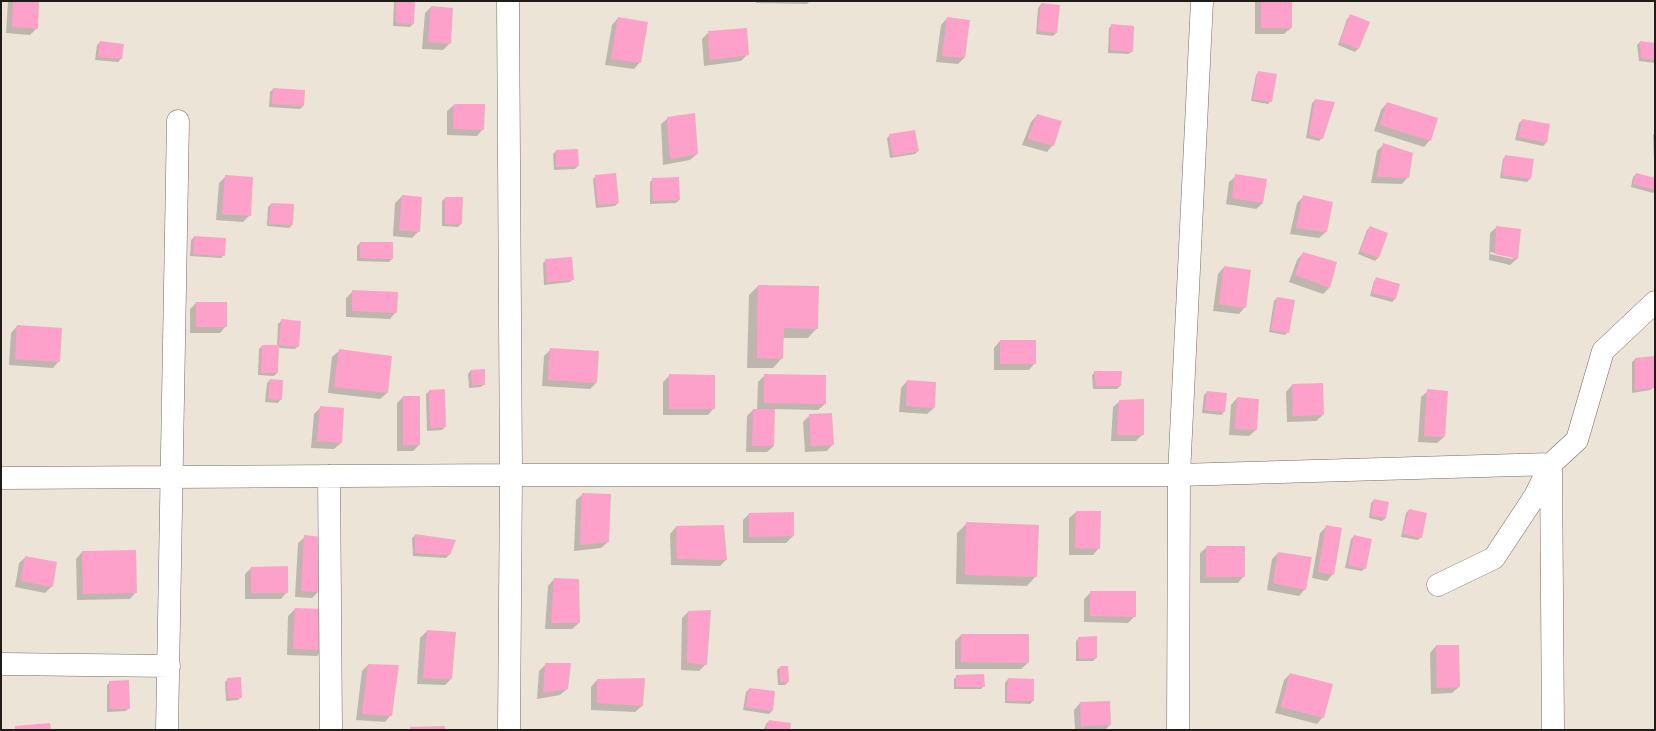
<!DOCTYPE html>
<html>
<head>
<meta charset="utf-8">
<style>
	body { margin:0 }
	#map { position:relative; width:1656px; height:731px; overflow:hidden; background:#ece4d7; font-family:"Sofia Sans Condensed",sans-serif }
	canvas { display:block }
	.frame { position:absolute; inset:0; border:2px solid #1f1c17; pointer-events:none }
</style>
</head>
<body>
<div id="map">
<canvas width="1656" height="731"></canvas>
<div class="frame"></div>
</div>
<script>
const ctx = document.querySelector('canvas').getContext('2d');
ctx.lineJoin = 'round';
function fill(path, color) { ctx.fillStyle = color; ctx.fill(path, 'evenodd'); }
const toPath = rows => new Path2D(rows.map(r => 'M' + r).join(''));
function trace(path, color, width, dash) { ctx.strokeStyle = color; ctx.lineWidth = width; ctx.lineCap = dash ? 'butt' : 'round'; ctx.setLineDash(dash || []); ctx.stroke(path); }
fill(toPath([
	[8,1,38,1,37,28,30,35,6,33],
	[394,1,414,1,413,24,410,27,393,26],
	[756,1,810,1,807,4,756,3],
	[1255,1,1291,1,1291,28,1284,34,1255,34],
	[1041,4,1056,33,1053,36,1036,34,1038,8],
	[431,7,450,43,443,50,422,49,425,13],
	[1350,16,1368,22,1358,49,1355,52,1338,45,1347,19],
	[618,18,640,62,634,69,605,65,612,25],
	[947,18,964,58,958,64,936,62,941,25],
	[1112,25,1132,51,1129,54,1108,53,1109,28],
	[709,32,748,54,741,61,704,66,702,39],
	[100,42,121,59,118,62,95,60,97,45],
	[1640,42,1655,44,1655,63,1639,61,1637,45],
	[1259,72,1271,101,1268,104,1251,101,1256,75],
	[273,89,304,91,303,106,300,109,269,107,270,92],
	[1315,100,1322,138,1319,141,1306,138,1312,103],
	[1387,103,1430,140,1424,147,1374,131,1381,110],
	[454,105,484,105,483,129,477,136,447,135,447,111],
	[1037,115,1053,145,1047,152,1022,145,1031,122],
	[668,118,697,154,690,160,663,165,661,124],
	[1522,120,1546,143,1543,146,1515,140,1519,123],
	[1655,133,1655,157,1654,157,1653,135],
	[890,135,918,151,915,154,890,158,887,138],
	[1383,145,1408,177,1402,184,1371,183,1377,151],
	[556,151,578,166,575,169,554,170,553,154],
	[1506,156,1533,160,1530,179,1527,182,1500,178,1503,159],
	[1636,174,1655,179,1655,191,1653,193,1631,187,1633,177],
	[226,176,250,215,243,222,216,220,219,183],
	[596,176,618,203,615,206,596,208,593,179],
	[1236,176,1263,203,1256,209,1226,204,1229,182],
	[653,179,679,200,676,203,650,204,650,182],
	[402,196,419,231,412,238,393,236,395,203],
	[1303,197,1332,203,1326,232,1319,238,1290,234,1297,203],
	[445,198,461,224,458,227,442,226,442,201],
	[271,204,292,225,289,228,267,226,268,207],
	[1370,227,1378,258,1375,261,1358,254,1367,230],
	[1497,227,1517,259,1510,265,1489,260,1490,233],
	[1490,252,1513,257,1513,259,1490,254],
	[194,237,224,255,221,258,190,256,191,240],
	[360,243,392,259,389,262,357,261,357,246],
	[1303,253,1329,288,1323,294,1289,282,1297,260],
	[546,260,573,279,570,282,544,285,543,263],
	[1224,267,1245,307,1239,314,1213,311,1218,274],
	[1377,278,1399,284,1395,299,1392,302,1370,296,1374,281],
	[758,286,817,328,808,338,783,338,782,358,773,368,747,368,749,295],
	[353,291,396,312,390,319,346,317,346,298],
	[1277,298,1288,332,1285,335,1269,332,1274,301],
	[196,303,226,326,220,333,190,333,190,309],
	[281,321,298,346,295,349,278,348,277,373,274,376,258,375,259,349,262,346,277,346,278,324],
	[17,326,59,361,53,368,9,365,11,333],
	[1000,341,1035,363,1029,370,994,370,994,348],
	[551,349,596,383,590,389,542,386,544,356],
	[339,351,391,357,387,393,380,399,328,393,332,357],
	[1635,359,1654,387,1650,390,1632,393,1632,362],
	[471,370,484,384,481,387,469,388,468,374],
	[1095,372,1120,386,1117,389,1093,389,1092,375],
	[670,375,714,408,708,415,663,415,663,382],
	[765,375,825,404,818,410,774,409,774,446,767,452,746,452,747,416,753,410,757,410,758,382],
	[270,380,281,399,278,403,265,402,267,383],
	[907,381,934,408,927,414,899,412,901,388],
	[1292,385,1323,415,1316,421,1287,422,1286,392],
	[445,390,445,427,442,430,427,431,426,394,429,391],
	[1428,391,1444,437,1437,443,1418,442,1421,397],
	[1207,392,1224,412,1221,415,1202,413,1204,395],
	[403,397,419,445,413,451,397,451,397,403],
	[1237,398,1256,430,1249,436,1229,435,1231,405],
	[1120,401,1143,434,1136,441,1111,441,1113,407],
	[321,407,343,409,341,443,334,449,311,448,314,414],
	[810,415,833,444,827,451,805,452,803,422],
	[583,494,608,542,601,548,574,551,576,500],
	[1374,500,1386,518,1382,521,1369,518,1371,503],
	[1409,510,1421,537,1418,540,1401,537,1406,513],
	[1076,512,1100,512,1099,548,1093,555,1069,555,1069,518],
	[793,513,793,536,786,543,743,543,743,520,749,514],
	[967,523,1036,576,1027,586,956,584,957,533],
	[1327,526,1333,574,1327,581,1312,578,1320,533],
	[676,527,726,560,720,566,671,565,670,534],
	[415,535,454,540,450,554,446,558,413,556,412,538],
	[1354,536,1365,568,1362,571,1345,568,1351,539],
	[305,537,318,592,312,598,295,597,298,543],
	[1207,547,1244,576,1238,583,1200,583,1200,553],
	[82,552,136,592,130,599,77,600,76,559],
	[1278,553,1305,589,1299,596,1267,590,1272,559],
	[26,557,52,586,45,593,15,587,19,563],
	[251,568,287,592,281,599,245,599,245,574],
	[554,579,579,623,572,629,545,629,548,586],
	[1091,592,1135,616,1128,623,1084,622,1084,599],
	[295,609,323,649,317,656,287,655,288,616],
	[688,612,706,664,699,671,681,670,682,618],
	[427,631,451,679,445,685,417,684,420,638],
	[961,635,1028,663,1021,669,955,669,955,641],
	[1079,638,1096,658,1093,661,1076,661,1076,641],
	[1436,646,1459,687,1452,693,1431,694,1430,653],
	[546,664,567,689,560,695,537,699,539,671],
	[368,665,391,715,385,722,356,720,362,671],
	[780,667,788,682,785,685,778,685,777,670],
	[1290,674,1323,717,1317,724,1275,713,1284,680],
	[957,676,984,686,981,689,954,689,954,679],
	[228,679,241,697,238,700,226,701,225,682],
	[1008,679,1033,701,1030,704,1005,703,1005,683],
	[597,680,642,706,635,712,591,710,591,687],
	[110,682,129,708,126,711,107,712,107,685],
	[749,689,774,692,772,711,769,714,743,710,746,692],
	[1080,703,1110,725,1105,730,1075,730,1074,710],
	[769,721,789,730,764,730,766,724]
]), '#0003');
fill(toPath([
	[13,1,39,1,38,29,12,27],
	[396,1,415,1,414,24,396,23],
	[1261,1,1292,1,1292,28,1261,28],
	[1041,3,1060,5,1057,33,1038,31],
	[431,6,453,8,451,44,428,42],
	[1350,14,1370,22,1359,49,1340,42],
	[618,17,648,22,641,63,611,59],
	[947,17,970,20,965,58,942,56],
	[1111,24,1134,26,1133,52,1110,50],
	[747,28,749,55,710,60,708,31],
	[100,41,124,44,122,59,98,57],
	[1640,41,1655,43,1655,60,1641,58],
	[1258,71,1277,74,1272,102,1253,99],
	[273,88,305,90,304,106,272,104],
	[1315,99,1335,102,1323,139,1309,135],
	[1387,102,1438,118,1431,141,1380,125],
	[454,104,485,104,484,130,453,129],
	[695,113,698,154,670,159,667,117],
	[1037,114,1062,121,1054,146,1028,139],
	[1522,119,1550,124,1547,143,1518,137],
	[915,130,919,151,893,156,889,134],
	[1383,143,1413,153,1409,178,1377,177],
	[578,149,579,166,556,167,556,150],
	[1505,155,1534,159,1531,179,1502,175],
	[616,173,619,203,598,205,595,175],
	[1636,173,1655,178,1655,190,1633,184],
	[1235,174,1267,179,1263,203,1232,198],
	[225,175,253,177,251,216,222,214],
	[679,177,680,200,653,201,652,178],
	[402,195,422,197,420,232,399,230],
	[1303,195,1333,202,1327,232,1296,228],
	[445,197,463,197,462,224,445,224],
	[271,203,294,204,293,225,269,224],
	[1370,226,1388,233,1379,258,1360,251],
	[1496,226,1521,229,1518,259,1495,254],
	[194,236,226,238,225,256,193,254],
	[360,242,393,242,393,259,360,258],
	[1303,252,1337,262,1330,288,1295,275],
	[572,257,574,280,547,282,545,259],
	[1224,266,1251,270,1246,308,1219,304],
	[1376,277,1400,284,1396,299,1372,293],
	[758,285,819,286,818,329,784,328,783,359,757,358],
	[352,290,398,292,397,313,352,311],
	[1277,297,1295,300,1289,333,1271,330],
	[196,302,227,302,227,327,196,327],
	[281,319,301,321,299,347,279,345],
	[17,325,62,328,60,362,15,359],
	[1000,340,1036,340,1036,364,1000,364],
	[262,345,279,345,278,373,261,373],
	[550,348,599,351,597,383,548,380],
	[339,349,392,356,388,393,334,387],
	[1655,356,1655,388,1635,390,1635,358],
	[485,369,485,385,472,385,471,370],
	[1094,371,1122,371,1121,386,1096,386],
	[669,374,715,375,715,409,669,409],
	[764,374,826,375,826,404,764,403],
	[270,379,283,380,282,400,268,399],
	[907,380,936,382,935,408,906,406],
	[1323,383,1324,415,1293,416,1292,384],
	[445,389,446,427,430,428,429,390],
	[1427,389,1448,391,1445,437,1424,436],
	[1207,391,1227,393,1225,412,1205,410],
	[403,396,420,396,420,445,403,445],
	[1237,397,1259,399,1257,430,1235,429],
	[1144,399,1144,435,1117,435,1119,400],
	[320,406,344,408,342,443,317,441],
	[753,409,775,409,774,446,752,446],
	[832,413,834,445,811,446,809,414],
	[582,493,611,494,609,542,580,545],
	[1374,499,1389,502,1386,518,1371,515],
	[1409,509,1427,513,1422,538,1403,534],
	[1076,511,1101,511,1100,549,1075,548],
	[794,512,794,536,749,537,749,513],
	[966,522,1039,525,1037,577,965,575],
	[724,525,727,560,677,559,676,526],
	[1326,525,1342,528,1334,575,1318,572],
	[415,534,456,540,450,555,415,553],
	[304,535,323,537,319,592,301,591],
	[1354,535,1372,539,1366,569,1348,565],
	[1206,546,1245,546,1245,577,1206,577],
	[136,550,137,593,83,594,82,551],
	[1278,552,1312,557,1306,590,1273,583],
	[25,556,57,562,53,587,21,581],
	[288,566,288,593,251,593,251,567],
	[554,578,579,579,580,623,551,623],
	[1090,591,1136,591,1136,617,1090,616],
	[295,608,326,609,324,650,293,649],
	[711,610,707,665,687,663,688,611],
	[427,630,456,632,452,679,423,678],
	[961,634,1029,634,1029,663,961,662],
	[1097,636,1097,658,1079,659,1078,637],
	[1436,645,1459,645,1460,687,1437,688],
	[545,663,571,663,568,689,543,693],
	[368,664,399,665,392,716,362,714],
	[780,666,788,666,789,682,780,682],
	[1290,673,1333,684,1324,718,1281,707],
	[984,674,985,687,956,687,956,675],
	[241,677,242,698,228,698,227,678],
	[645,678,643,706,597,703,597,679],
	[1008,678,1034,679,1034,701,1007,701],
	[129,680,130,709,110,709,109,681],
	[749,688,775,691,773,711,746,707],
	[1110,701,1111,725,1081,726,1080,702],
	[769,720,791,723,790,730,766,730],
	[50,723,51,730,15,730,15,726],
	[445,726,445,730,410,730,410,727]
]), '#fda1cb');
const street = toPath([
	[508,1,511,475,509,730],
	[329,476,331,730],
	[1,478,511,475,1179,475,1551,464,1553,730],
	[1438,585,1494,558,1535,496,1551,464,1577,440,1603,351,1655,302],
	[1,664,169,666],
	[167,730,178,121],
	[1178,730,1179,475,1202,1]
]);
trace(street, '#746d61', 23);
trace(street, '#fff', 22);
</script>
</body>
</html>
